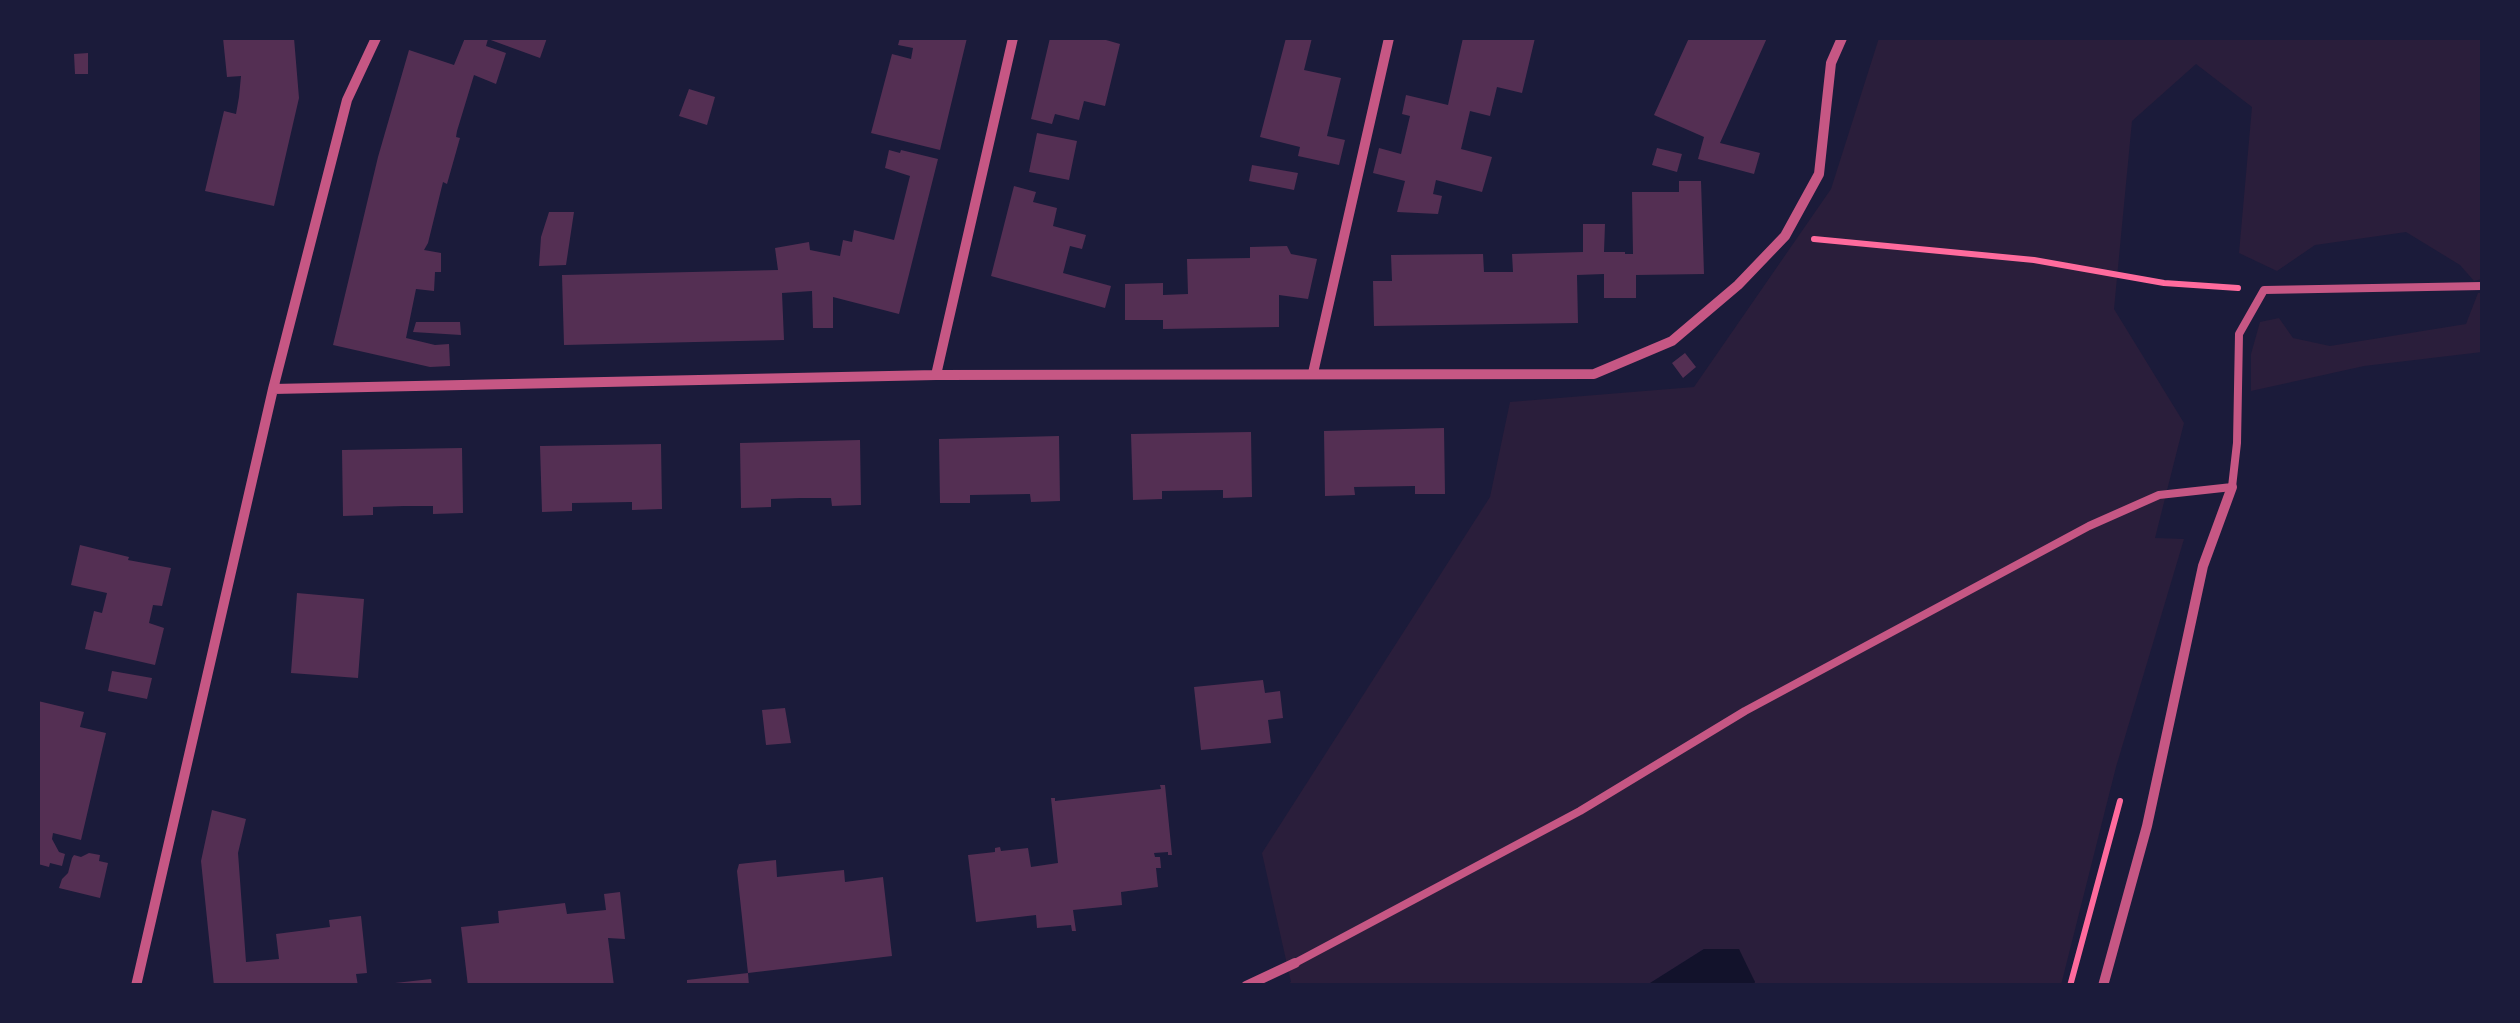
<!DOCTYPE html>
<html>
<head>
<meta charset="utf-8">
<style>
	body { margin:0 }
	#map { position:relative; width:2520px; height:1023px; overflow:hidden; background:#1b1b3a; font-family:Quicksand,sans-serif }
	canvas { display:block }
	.frame { position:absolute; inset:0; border:40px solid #1b1b3a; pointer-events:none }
</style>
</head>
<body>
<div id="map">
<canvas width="2520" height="1023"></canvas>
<div class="frame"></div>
</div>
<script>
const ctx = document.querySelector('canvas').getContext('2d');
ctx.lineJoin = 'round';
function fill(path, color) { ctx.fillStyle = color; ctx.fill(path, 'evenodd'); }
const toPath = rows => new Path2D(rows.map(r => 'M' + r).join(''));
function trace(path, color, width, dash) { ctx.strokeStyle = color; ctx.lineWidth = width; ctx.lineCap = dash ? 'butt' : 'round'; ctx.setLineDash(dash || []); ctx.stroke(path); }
fill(toPath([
	[1879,38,2482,38,2482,279,2474,281,2460,265,2406,232,2315,245,2277,271,2239,253,2252,107,2196,64,2132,121,2114,309,2184,423,2155,538,2184,539,2116,767,2061,985,1753,985,1755,981,1704,949,1647,985,1286,985,1291,982,1262,853,1490,497,1510,402,1694,387,1831,189],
	[2478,293,2482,293,2482,352,2364,366,2251,391,2251,354,2260,322,2279,318,2293,338,2330,346,2466,324]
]), '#2a1e3b');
fill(toPath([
	[1704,949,1739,949,1755,982,1753,985,1647,985]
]), '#12122b');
fill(toPath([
	[223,38,294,38,299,98,274,206,205,191,224,111,236,114,239,97,241,76,227,77],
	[465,38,547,38,540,58,488,39,486,46,506,53,496,84,474,75,457,131,456,137,460,138,447,184,443,182,428,243,424,250,441,253,441,272,435,272,434,291,416,289,406,338,435,345,449,344,450,366,430,367,333,345,378,157,409,50,454,65],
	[900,38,967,38,940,150,871,133,892,54,911,59,913,48,898,45],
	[1050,38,1099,38,1120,44,1105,106,1084,101,1079,120,1055,114,1052,124,1031,119],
	[1286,38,1312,38,1304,70,1341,78,1327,136,1345,140,1339,165,1298,156,1300,147,1260,137],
	[1463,38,1535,38,1522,93,1497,87,1490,116,1470,111,1461,149,1492,157,1482,192,1436,180,1433,194,1442,196,1438,214,1397,212,1405,181,1373,173,1379,148,1401,154,1410,116,1402,114,1406,95,1448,105],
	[1689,38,1734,38,1740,40,1741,38,1767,38,1720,143,1760,153,1754,174,1698,159,1704,137,1654,115],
	[88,53,88,74,75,74,74,54],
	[689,89,715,97,707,125,679,116],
	[1037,133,1077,141,1069,180,1029,172],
	[1657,148,1682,154,1677,172,1652,165],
	[889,150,900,153,901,150,938,159,899,314,833,297,833,328,813,328,812,291,782,293,784,340,564,345,562,275,778,270,775,248,809,242,810,250,840,256,843,240,852,242,854,230,894,240,910,176,885,168],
	[1252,165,1298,173,1294,190,1249,181],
	[1679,181,1701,181,1704,274,1636,275,1636,298,1604,298,1604,274,1577,275,1578,323,1374,326,1373,281,1392,281,1391,255,1483,254,1484,272,1513,272,1512,254,1583,252,1583,224,1605,224,1604,252,1625,252,1625,254,1633,254,1632,192,1679,192],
	[1014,186,1036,192,1033,202,1057,208,1053,226,1086,235,1082,249,1070,246,1063,273,1111,286,1105,308,991,276],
	[549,212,574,212,566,265,539,266,541,237],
	[1287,246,1291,254,1317,259,1308,299,1279,295,1279,327,1163,329,1163,320,1125,320,1125,284,1163,283,1163,295,1188,294,1187,259,1250,258,1250,247],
	[416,322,460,322,461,335,413,332],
	[1685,353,1696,367,1683,378,1672,363],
	[1444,428,1445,494,1415,494,1415,486,1354,487,1355,495,1325,496,1324,431],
	[1251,432,1252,497,1223,498,1223,490,1162,491,1162,499,1133,500,1131,434],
	[1059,436,1060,501,1031,502,1030,494,970,495,970,503,940,503,939,439],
	[860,440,861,505,832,506,831,498,800,498,771,499,771,507,741,508,740,443],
	[661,444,662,509,632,510,632,502,572,503,572,511,542,512,540,446],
	[462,448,463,513,433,514,433,506,404,506,373,507,373,515,343,516,342,450],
	[80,545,129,557,128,560,171,568,162,606,153,605,149,623,164,628,155,665,85,649,94,611,102,613,107,593,71,585],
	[297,593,364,599,358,678,291,673],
	[112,671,152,678,147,699,108,691],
	[1263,680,1265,693,1280,691,1283,718,1268,720,1271,743,1201,750,1194,687],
	[38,701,84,712,80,727,106,733,81,840,53,833,52,839,59,852,65,854,62,866,50,863,49,867,38,864],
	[785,708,791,743,766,745,762,710],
	[1160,785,1165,785,1172,855,1168,855,1168,852,1154,853,1155,857,1160,857,1161,868,1156,868,1158,887,1121,892,1122,905,1073,910,1076,931,1072,931,1071,925,1037,928,1036,915,976,922,968,855,995,852,995,848,1000,847,1001,851,1028,848,1031,867,1058,863,1051,798,1055,798,1055,801,1161,789],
	[212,810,246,819,238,853,246,962,279,959,276,934,330,927,329,920,361,916,367,973,356,974,358,986,214,986,201,861],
	[89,853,100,855,99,861,108,863,100,898,59,888,62,879,68,873,72,858,74,855,81,857],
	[776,860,777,877,844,870,845,882,883,877,892,956,748,973,749,986,687,986,687,980,748,973,737,871,739,864],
	[620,892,625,939,608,938,614,986,468,986,461,927,499,923,498,911,565,903,567,914,606,910,604,894],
	[431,979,432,986,395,986,395,983]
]), '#542f53');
trace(toPath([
	[1814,239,2034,260,2164,283,2238,288],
	[2070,986,2120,801]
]), '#ff6b9d', 6);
trace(toPath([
	[1295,963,1580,811,1745,711,2089,526,2159,495,2232,487,2237,443,2239,334,2264,290,2482,286]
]), '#c65784', 8);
trace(toPath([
	[1313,373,1389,38],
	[936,375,1013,38],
	[273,389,936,375,1594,374,1672,341,1738,285,1785,236,1819,174,1831,63,1842,38],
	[136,986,273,389,347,100,376,38],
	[1246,986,1295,963],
	[2103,986,2147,826,2203,566,2232,487]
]), '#c65784', 10);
</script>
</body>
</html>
